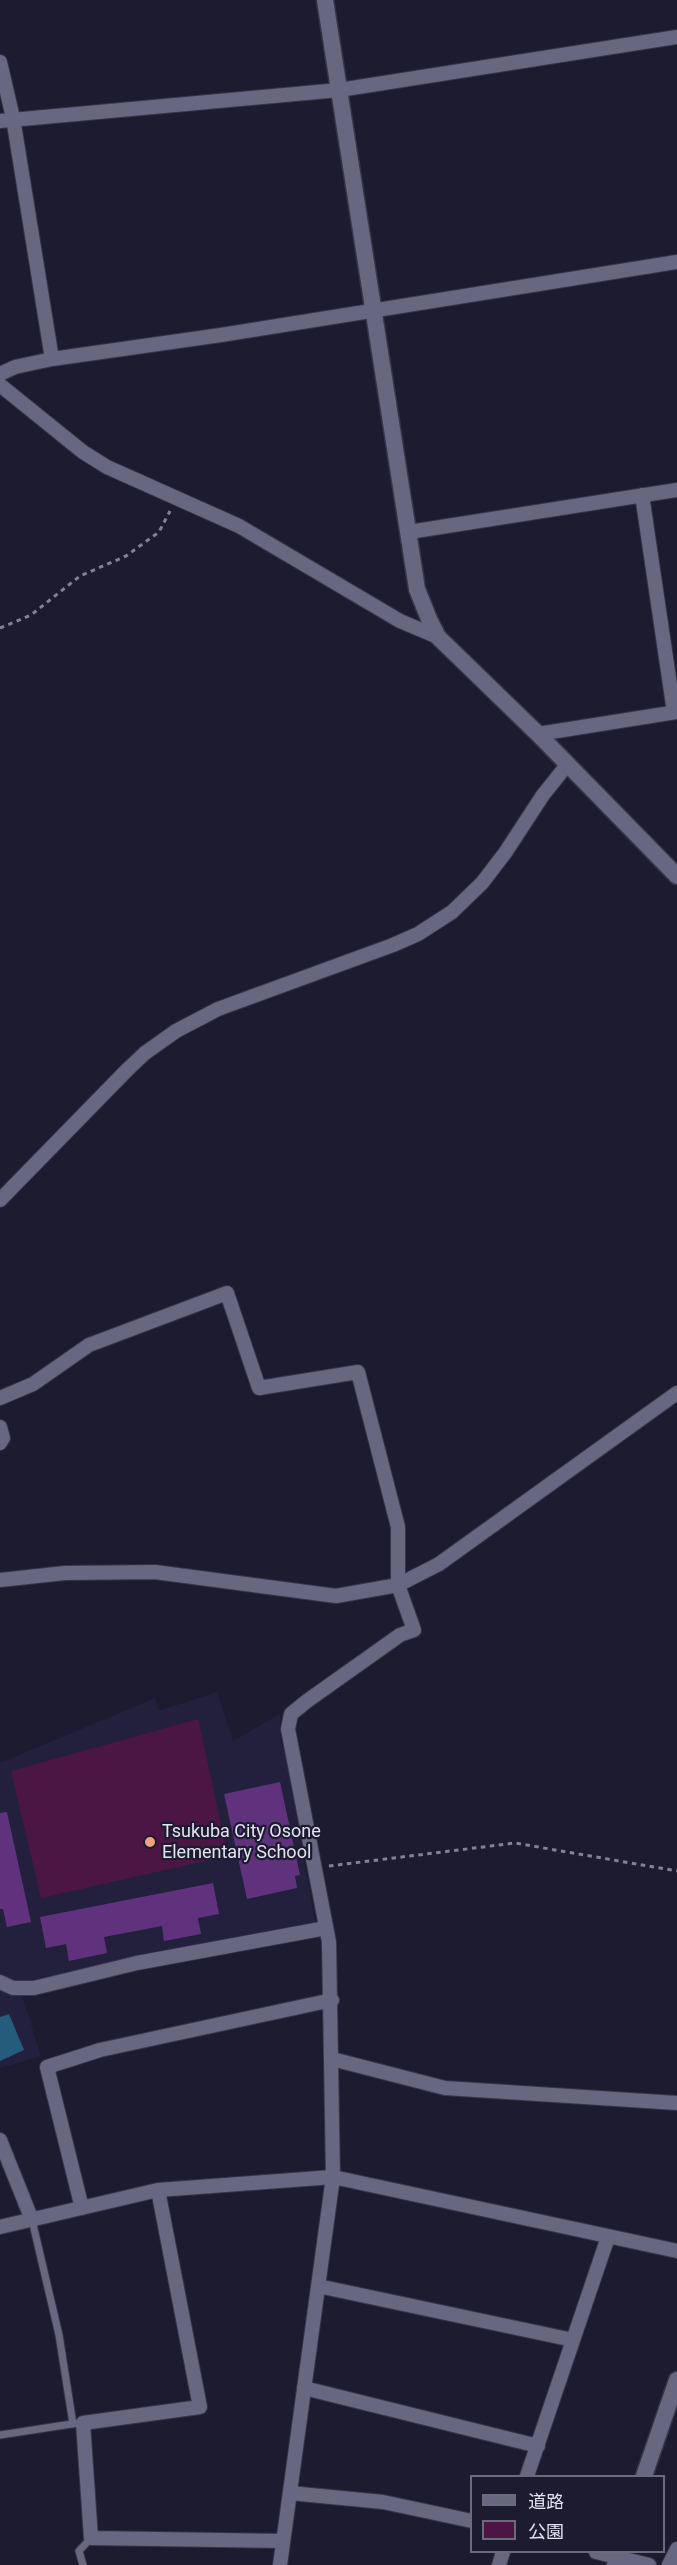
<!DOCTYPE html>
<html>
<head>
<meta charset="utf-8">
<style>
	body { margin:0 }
	#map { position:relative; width:677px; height:2565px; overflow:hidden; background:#1c1b30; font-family:Roboto,"Noto Sans JP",sans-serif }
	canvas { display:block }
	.legend { position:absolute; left:470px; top:2475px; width:195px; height:78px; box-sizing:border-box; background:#1c1b30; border:2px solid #6c6b7e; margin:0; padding:8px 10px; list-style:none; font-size:18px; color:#e3e3f3 }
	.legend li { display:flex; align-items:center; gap:12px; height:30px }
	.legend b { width:30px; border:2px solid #6c6b7e }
</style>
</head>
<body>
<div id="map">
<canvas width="677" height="2565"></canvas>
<ul class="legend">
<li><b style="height:8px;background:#676781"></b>道路</li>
<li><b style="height:16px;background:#4c1644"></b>公園</li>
</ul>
</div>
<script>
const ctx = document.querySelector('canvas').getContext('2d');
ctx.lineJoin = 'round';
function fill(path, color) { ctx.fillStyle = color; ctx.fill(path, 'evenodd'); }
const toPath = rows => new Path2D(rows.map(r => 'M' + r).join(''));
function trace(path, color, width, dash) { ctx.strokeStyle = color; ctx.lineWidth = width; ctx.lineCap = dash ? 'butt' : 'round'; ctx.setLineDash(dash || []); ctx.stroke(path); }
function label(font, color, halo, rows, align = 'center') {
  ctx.font = font + ' Roboto,sans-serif'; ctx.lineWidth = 4.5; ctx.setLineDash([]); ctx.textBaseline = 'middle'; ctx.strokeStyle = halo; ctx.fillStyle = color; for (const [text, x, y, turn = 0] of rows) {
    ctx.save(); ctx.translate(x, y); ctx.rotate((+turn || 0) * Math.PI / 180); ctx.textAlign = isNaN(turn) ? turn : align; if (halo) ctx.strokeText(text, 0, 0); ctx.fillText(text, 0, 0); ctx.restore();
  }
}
fill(toPath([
	[217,1692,233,1741,280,1714,280,1739,286,1756,315,1922,149,1953,18,1983,41,2056,0,2068,0,1763,155,1698,158,1711]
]), '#22203c');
fill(toPath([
	[198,1719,228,1856,41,1898,11,1771]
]), '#4c1644');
fill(toPath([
	[9,2014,24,2050,0,2061,0,2017]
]), '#255c7b');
fill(toPath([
	[280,1782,300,1875,295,1876,297,1888,247,1899,224,1794],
	[7,1812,31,1922,7,1927,3,1909,0,1909,0,1813],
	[213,1883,219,1914,198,1918,201,1934,164,1941,162,1926,104,1937,107,1953,69,1961,66,1944,46,1948,40,1917]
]), '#60327e');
const service = toPath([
	[32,2220,59,2335,73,2424],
	[0,2435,78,2423],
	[83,2565,79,2551,91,2538]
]);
const minor = toPath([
	[0,62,13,118,52,359],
	[0,121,339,90,677,37],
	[0,374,15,367,52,359,221,335,677,262],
	[0,385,83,452,107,467,239,526,400,621,438,637],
	[642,495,674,712],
	[409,532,677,490],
	[538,734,677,712],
	[0,1200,127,1070,145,1053,176,1031,218,1009,393,945,418,934,452,912,482,883,505,853,543,795,567,765],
	[0,1398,33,1384,89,1345,227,1293,259,1388,358,1372,398,1527,398,1585,414,1630,400,1635,307,1701,291,1714,288,1729,329,1942,333,2177,280,2565],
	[0,1427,3,1438,0,1443],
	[0,1580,65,1573,155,1572,336,1596,398,1585,439,1564,677,1393],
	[0,1982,13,1988,34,1988,137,1963,326,1928],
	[332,2059,445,2088,677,2103],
	[0,2140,32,2220],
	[158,2190,200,2407,83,2423,91,2538,283,2541],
	[82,2208,47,2067,100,2050,332,2000],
	[0,2227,158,2190,333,2177,677,2251],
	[318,2286,573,2340],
	[304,2388,538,2446],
	[527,2476,608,2237],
	[290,2493,383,2502,472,2521],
	[596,2552,649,2565],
	[499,2565,503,2552],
	[669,2565,677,2549]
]);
const tertiary = toPath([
	[325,0,417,589,429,619,438,637,538,734,677,876],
	[644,2476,677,2380],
	[615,2565,619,2552]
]);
trace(service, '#373648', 9);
trace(minor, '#373648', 16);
trace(tertiary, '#373648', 19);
trace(toPath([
	[0,628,31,615,80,576,126,556,159,532,170,511],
	[329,1866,515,1843,677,1871]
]), '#828294', 3, [4.5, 4.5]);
trace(service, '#676781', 7);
trace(minor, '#676781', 14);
trace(tertiary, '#676781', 16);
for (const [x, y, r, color] of [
	[150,1842,6,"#f0a27a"]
]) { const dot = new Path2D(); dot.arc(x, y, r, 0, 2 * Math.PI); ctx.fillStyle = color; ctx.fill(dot); trace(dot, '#1c1b30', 2); }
label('18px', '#e3e3f3', '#1c1b30', [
	["Tsukuba City Osone",162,1832],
	["Elementary School",162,1853]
], 'left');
</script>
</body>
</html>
